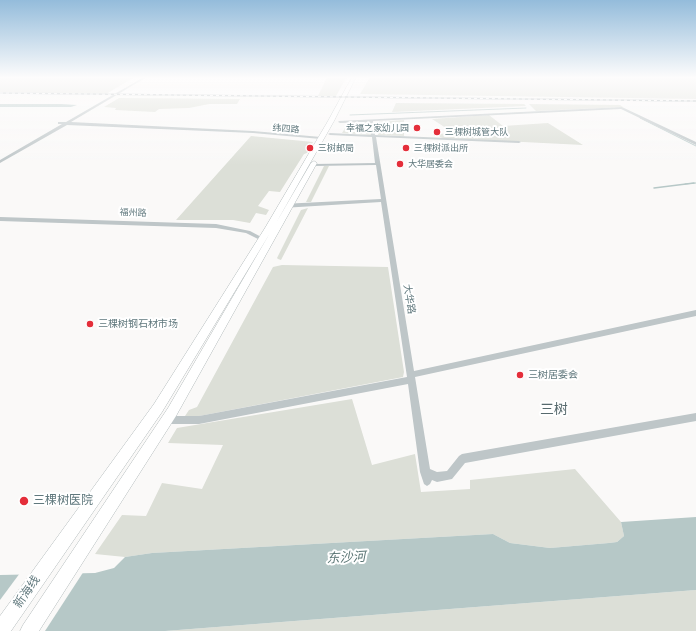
<!DOCTYPE html>
<html>
<head>
<meta charset="utf-8">
<style>
	body { margin:0 }
	canvas { display:block; background:#faf9f8 }
</style>
</head>
<body>
<canvas width="696" height="631"></canvas>
<script>
const ctx = document.querySelector('canvas').getContext('2d');
ctx.lineJoin = 'round';
function fill(path, color) { ctx.fillStyle = color; ctx.fill(path, 'evenodd'); }
const toPath = rows => new Path2D(rows.map(r => 'M' + r).join(''));
function trace(path, color, width, dash) { ctx.strokeStyle = color; ctx.lineWidth = width; ctx.lineCap = dash ? 'butt' : 'round'; ctx.setLineDash(dash || []); ctx.stroke(path); }
function label(font, color, halo, rows, align = 'center') {
  ctx.font = font + ' "IBM Plex Sans","Noto Sans SC",sans-serif'; ctx.lineWidth = 4; ctx.setLineDash([]); ctx.textBaseline = 'middle'; ctx.strokeStyle = halo; ctx.fillStyle = color; for (const [text, x, y, turn = 0] of rows) {
    ctx.save(); ctx.translate(x, y); ctx.rotate((+turn || 0) * Math.PI / 180); ctx.textAlign = isNaN(turn) ? turn : align; if (halo) ctx.strokeText(text, 0, 0); ctx.fillText(text, 0, 0); ctx.restore();
  }
}
fill(toPath([
	[0,77,135,77,106,94,0,92],
	[327,77,347,77,336,96,318,96],
	[370,77,696,77,696,99,360,94],
	[119,98,240,99,237,104,209,104,189,108,159,109,155,112,115,110,116,108,104,107],
	[396,103,524,104,526,106,392,112],
	[529,104,620,105,623,107,536,111],
	[489,115,503,126,548,123,583,145,443,138,440,137,439,134,448,133,446,128,432,119],
	[404,120,404,136,378,135,376,122],
	[369,122,371,135,342,133,348,123],
	[251,136,313,142,307,153,304,154,280,192,269,191,258,206,269,210,266,215,256,213,250,223,233,220,176,220],
	[324,166,329,166,311,202,306,202],
	[308,208,281,260,278,259,277,258,301,210],
	[282,265,388,267,404,372,403,377,194,417,185,416,189,410,197,407,273,267],
	[352,399,372,465,415,454,421,492,470,489,470,480,575,469,621,522,624,536,617,542,609,543,550,548,510,543,493,534,152,553,125,557,95,554,122,515,146,516,162,483,202,489,223,445,168,443,177,428],
	[696,590,696,631,165,631]
]), '#dcdfd7');
fill(toPath([
	[0,104,61,104,77,105,71,107,0,107],
	[696,517,696,590,165,631,0,631,0,575,95,573,114,568,125,557,152,553,493,534,510,543,550,548,609,543,617,542,624,536,621,522]
]), '#b6c8c7');
fill(toPath([
	[84,571,45,631,0,631,0,600,20,573]
]), '#faf9f8');
trace(toPath([
	[350,115,526,108],
	[640,118,696,146],
	[685,184,696,183]
]), '#b6c8c7', 1);
trace(toPath([
	[654,188,694,183]
]), '#b6c8c7', 1.5);
const highway = toPath([
	[352,77,356,77,334,121,276,223,311,163,314,161,317,163,176,416,39,631,20,631,23,625,168,408,270,233,162,412,11,631,0,631,0,616,154,404,265,228,328,121,352,77]
]);
trace(highway, '#b2babb', 1);
fill(toPath([
	[144,77,147,77,71,122,253,131,321,137,323,138,321,139,253,133,67,125,0,163,0,160,62,124,58,124,58,122,66,122,144,77],
	[622,107,696,142,696,145,621,109,373,121,375,135,519,141,521,142,519,143,376,137,414,371,696,310,696,316,415,377,430,469,437,472,447,471,459,456,462,454,696,413,696,421,465,463,452,479,437,482,432,480,430,484,427,486,424,484,420,472,408,384,199,424,167,424,164,423,163,420,164,417,167,416,199,416,407,377,381,202,282,208,279,206,282,204,381,199,376,165,314,166,312,165,314,164,375,163,372,137,330,135,328,134,330,133,371,135,369,122,340,123,338,122,339,121,622,107],
	[0,217,216,224,250,231,265,239,262,241,246,233,216,228,0,221,0,217]
]), '#bec6c8');
fill(highway, '#fff');
const rail = toPath([
	[0,93,696,101]
]);
trace(rail, '#a0acaf', 1.5);
trace(rail, '#fff', 1, [3]);
const sky = ctx.createLinearGradient(0, 0, 0, 165);
sky.addColorStop(0, '#94bcdb');
sky.addColorStop(0.47, '#fdfcfc');
sky.addColorStop(1, '#fdfcfc00');
ctx.fillStyle = sky;
ctx.fillRect(0, 0, 696, 165);
for (const [x, y, r, color] of [
	[417,128,4,"#e42e3a"],
	[437,132,4,"#e42e3a"],
	[310,148,4,"#e42e3a"],
	[406,148,4,"#e42e3a"],
	[400,164,4,"#e42e3a"],
	[90,324,4,"#e42e3a"],
	[520,375,4,"#e42e3a"],
	[24,501,5,"#e42e3a"]
]) { const dot = new Path2D(); dot.arc(x, y, r, 0, 2 * Math.PI); ctx.fillStyle = color; ctx.fill(dot); trace(dot, '#fff', 1.5); }
label('9px', '#60787d', '#fff', [
	["幸福之家幼儿园",409,128,"right"],
	["三棵树城管大队",445,132],
	["三树邮局",318,148],
	["三棵树派出所",414,148],
	["大华居委会",408,164]
], 'left');
label('9px', '#60787d', '#fff', [
	["纬四路",286,129,5],
	["福州路",133,213,2]
]);
label('10px', '#60787d', '#fff', [
	["大华路",409,299,81]
]);
label('10px', '#60787d', '#fff', [
	["三棵树钢石材市场",98,324],
	["三树居委会",528,375]
], 'left');
label('12px', '#60787d', '#fff', [
	["三棵树医院",33,501]
], 'left');
label('12px', '#60787d', '#fff', [
	["新海线",27,592,-55]
]);
label('italic 13px', '#5a7574', '#fff', [
	["东沙河",346,558,-3]
]);
label('14px', '#576a6e', '#fff', [
	["三树",554,410]
]);
</script>
</body>
</html>
